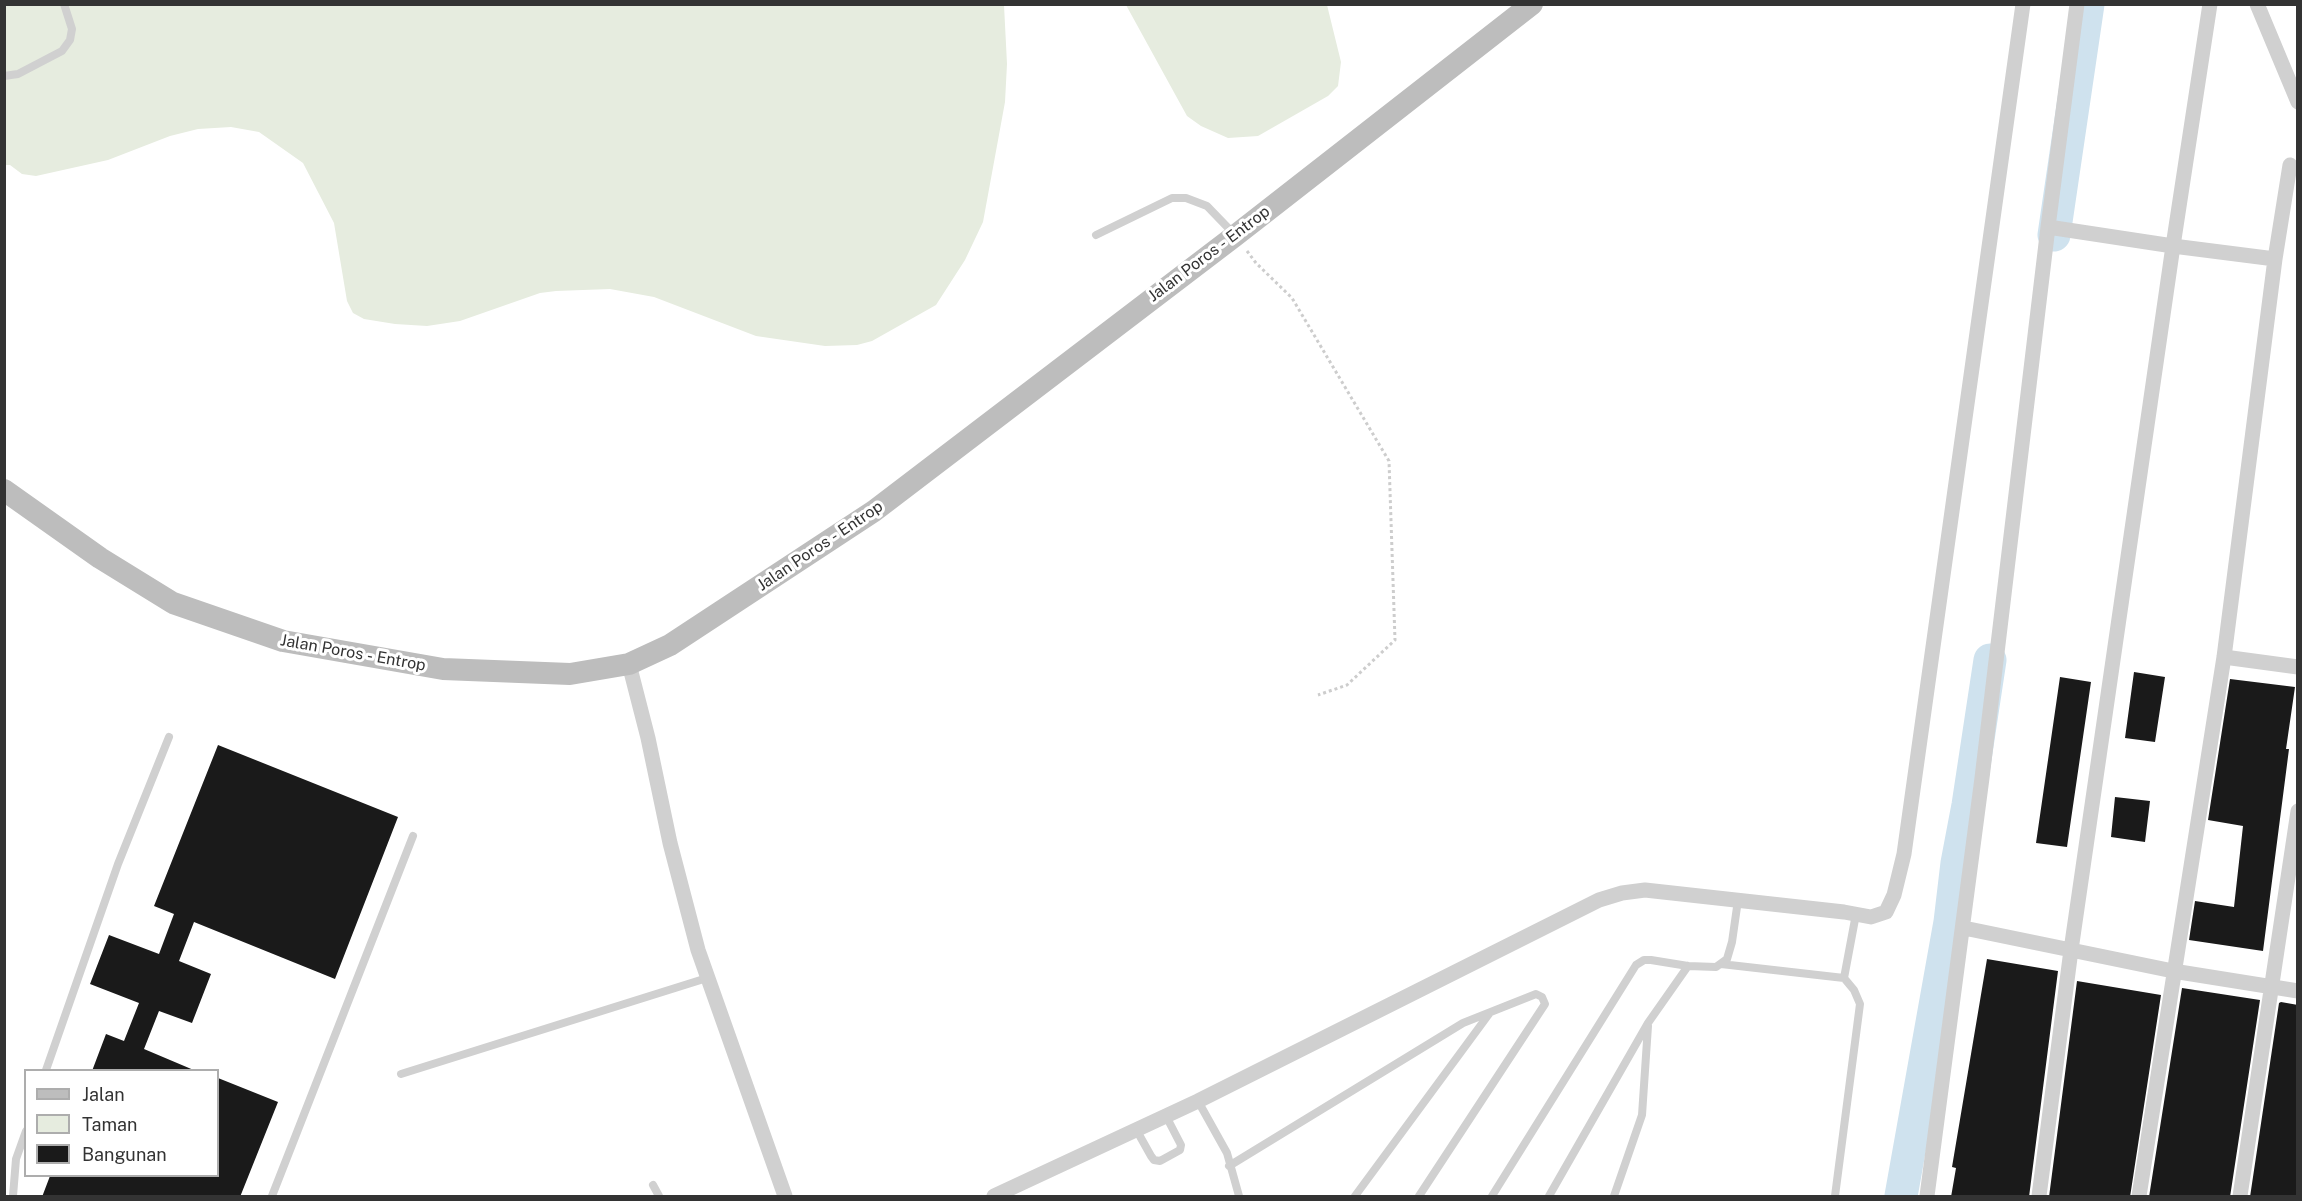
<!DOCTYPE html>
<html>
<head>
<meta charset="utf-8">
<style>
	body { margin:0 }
	#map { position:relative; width:2302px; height:1201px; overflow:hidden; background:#fff; font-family:"Public Sans",sans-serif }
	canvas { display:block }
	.frame { position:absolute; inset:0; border:6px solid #333; pointer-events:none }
	.legend { position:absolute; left:24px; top:1069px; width:195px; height:108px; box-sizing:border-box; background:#fff; border:2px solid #adadad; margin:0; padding:8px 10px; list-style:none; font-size:18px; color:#333 }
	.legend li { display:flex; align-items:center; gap:12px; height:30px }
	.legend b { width:30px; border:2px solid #adadad }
</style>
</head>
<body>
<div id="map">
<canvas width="2302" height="1201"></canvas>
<div class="frame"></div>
<ul class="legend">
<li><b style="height:8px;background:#bdbdbd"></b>Jalan</li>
<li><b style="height:16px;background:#e6ecdf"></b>Taman</li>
<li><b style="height:16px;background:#1a1a1a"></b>Bangunan</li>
</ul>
</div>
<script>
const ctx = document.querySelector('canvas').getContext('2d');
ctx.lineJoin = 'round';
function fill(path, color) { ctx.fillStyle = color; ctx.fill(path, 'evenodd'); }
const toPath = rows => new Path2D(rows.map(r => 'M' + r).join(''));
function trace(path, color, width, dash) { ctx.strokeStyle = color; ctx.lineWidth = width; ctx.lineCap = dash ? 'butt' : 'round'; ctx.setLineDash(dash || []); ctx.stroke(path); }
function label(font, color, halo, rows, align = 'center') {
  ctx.font = font + ' "Public Sans",sans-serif'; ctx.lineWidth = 6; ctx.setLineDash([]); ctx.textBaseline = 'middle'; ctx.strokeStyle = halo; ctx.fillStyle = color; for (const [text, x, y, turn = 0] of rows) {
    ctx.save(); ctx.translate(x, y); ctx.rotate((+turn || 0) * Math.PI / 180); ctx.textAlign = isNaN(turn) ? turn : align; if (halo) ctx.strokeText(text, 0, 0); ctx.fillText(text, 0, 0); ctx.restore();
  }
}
fill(toPath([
	[5,5,1004,5,1007,64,1005,102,983,222,965,260,936,305,872,341,857,345,825,346,756,336,654,297,610,289,556,291,540,293,460,321,427,326,395,324,364,319,353,313,347,301,334,223,303,163,259,132,231,127,198,129,170,136,108,160,36,176,22,174,10,165,5,165],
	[1126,5,1327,5,1341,62,1338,86,1328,96,1258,136,1228,138,1201,126,1187,116]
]), '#e6ecdf');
trace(toPath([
	[2054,235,2088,4],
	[1901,1196,1950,922,1957,863,1968,805,1990,660]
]), '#cfe2ee', 33);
fill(toPath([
	[2134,672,2165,677,2155,742,2125,738],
	[2060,677,2091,682,2067,847,2036,843],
	[2230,679,2295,687,2286,749,2289,749,2263,951,2189,940,2195,901,2234,907,2243,826,2208,820],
	[218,745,398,817,335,979,194,922,179,961,211,974,192,1023,159,1011,144,1049,196,1071,92,1071,106,1034,124,1041,139,1003,90,984,109,935,159,954,174,914,154,906],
	[2115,797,2150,801,2145,842,2111,837],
	[1987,959,2058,971,2029,1197,1951,1197,1956,1168,1952,1167],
	[2077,981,2161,995,2130,1197,2049,1197],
	[2182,988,2260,1000,2230,1197,2149,1197],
	[2281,1002,2298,1005,2298,1197,2250,1197,2279,1003],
	[218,1078,278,1102,240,1197,42,1197,50,1176,218,1176]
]), '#1a1a1a');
trace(toPath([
	[1247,251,1256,263,1292,298,1389,461,1395,640,1347,685,1318,695]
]), '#cdcdcd', 3, [3, 3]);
trace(toPath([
	[4,76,18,74,62,51,70,40,72,29,64,4],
	[1096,235,1172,198,1186,198,1207,206,1234,234],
	[1721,964,1844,978,1854,990,1860,1004,1835,1196],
	[1844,978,1856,914],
	[46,1070,118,864,169,737],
	[401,1074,707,978],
	[1198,1101,1227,1153,1239,1196],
	[1137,1131,1151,1156,1154,1160,1160,1161,1180,1150,1181,1145,1166,1116],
	[1229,1166,1463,1023,1536,994,1542,997,1545,1004,1419,1196],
	[653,1185,659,1196],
	[13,1196,16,1159,26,1131],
	[272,1196,413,836],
	[1355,1196,1489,1014],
	[1492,1196,1636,965,1644,960,1651,960,1688,966,1716,967,1727,959,1732,942,1738,900],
	[1549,1196,1648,1023,1688,966],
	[1614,1196,1642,1115,1648,1026]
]), '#d0d0d0', 8);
trace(toPath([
	[2257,4,2298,102],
	[2048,227,2173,246,2275,259],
	[2224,657,2298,667],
	[629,664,648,738,670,843,698,950,785,1196],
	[1964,928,2173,971,2298,991],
	[994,1196,1198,1101,1599,900,1622,893,1645,890,1844,912,1871,917,1886,912,1894,895,1904,854,2023,4],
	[1927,1196,1982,778,2048,227,2077,4],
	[2039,1196,2071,950,2173,246,2210,4],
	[2139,1196,2224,657,2275,259,2290,165],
	[2240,1196,2298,811]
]), '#d0d0d0', 15);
trace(toPath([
	[4,490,100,558,173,603,283,641,443,669,570,674,629,664,670,645,874,511,1236,235,1532,4]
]), '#bdbdbd', 22);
label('16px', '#333', '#fff', [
	["Jalan Poros - Entrop",1209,254,-37],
	["Jalan Poros - Entrop",820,546,-34],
	["Jalan Poros - Entrop",353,653,10]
]);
</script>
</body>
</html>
